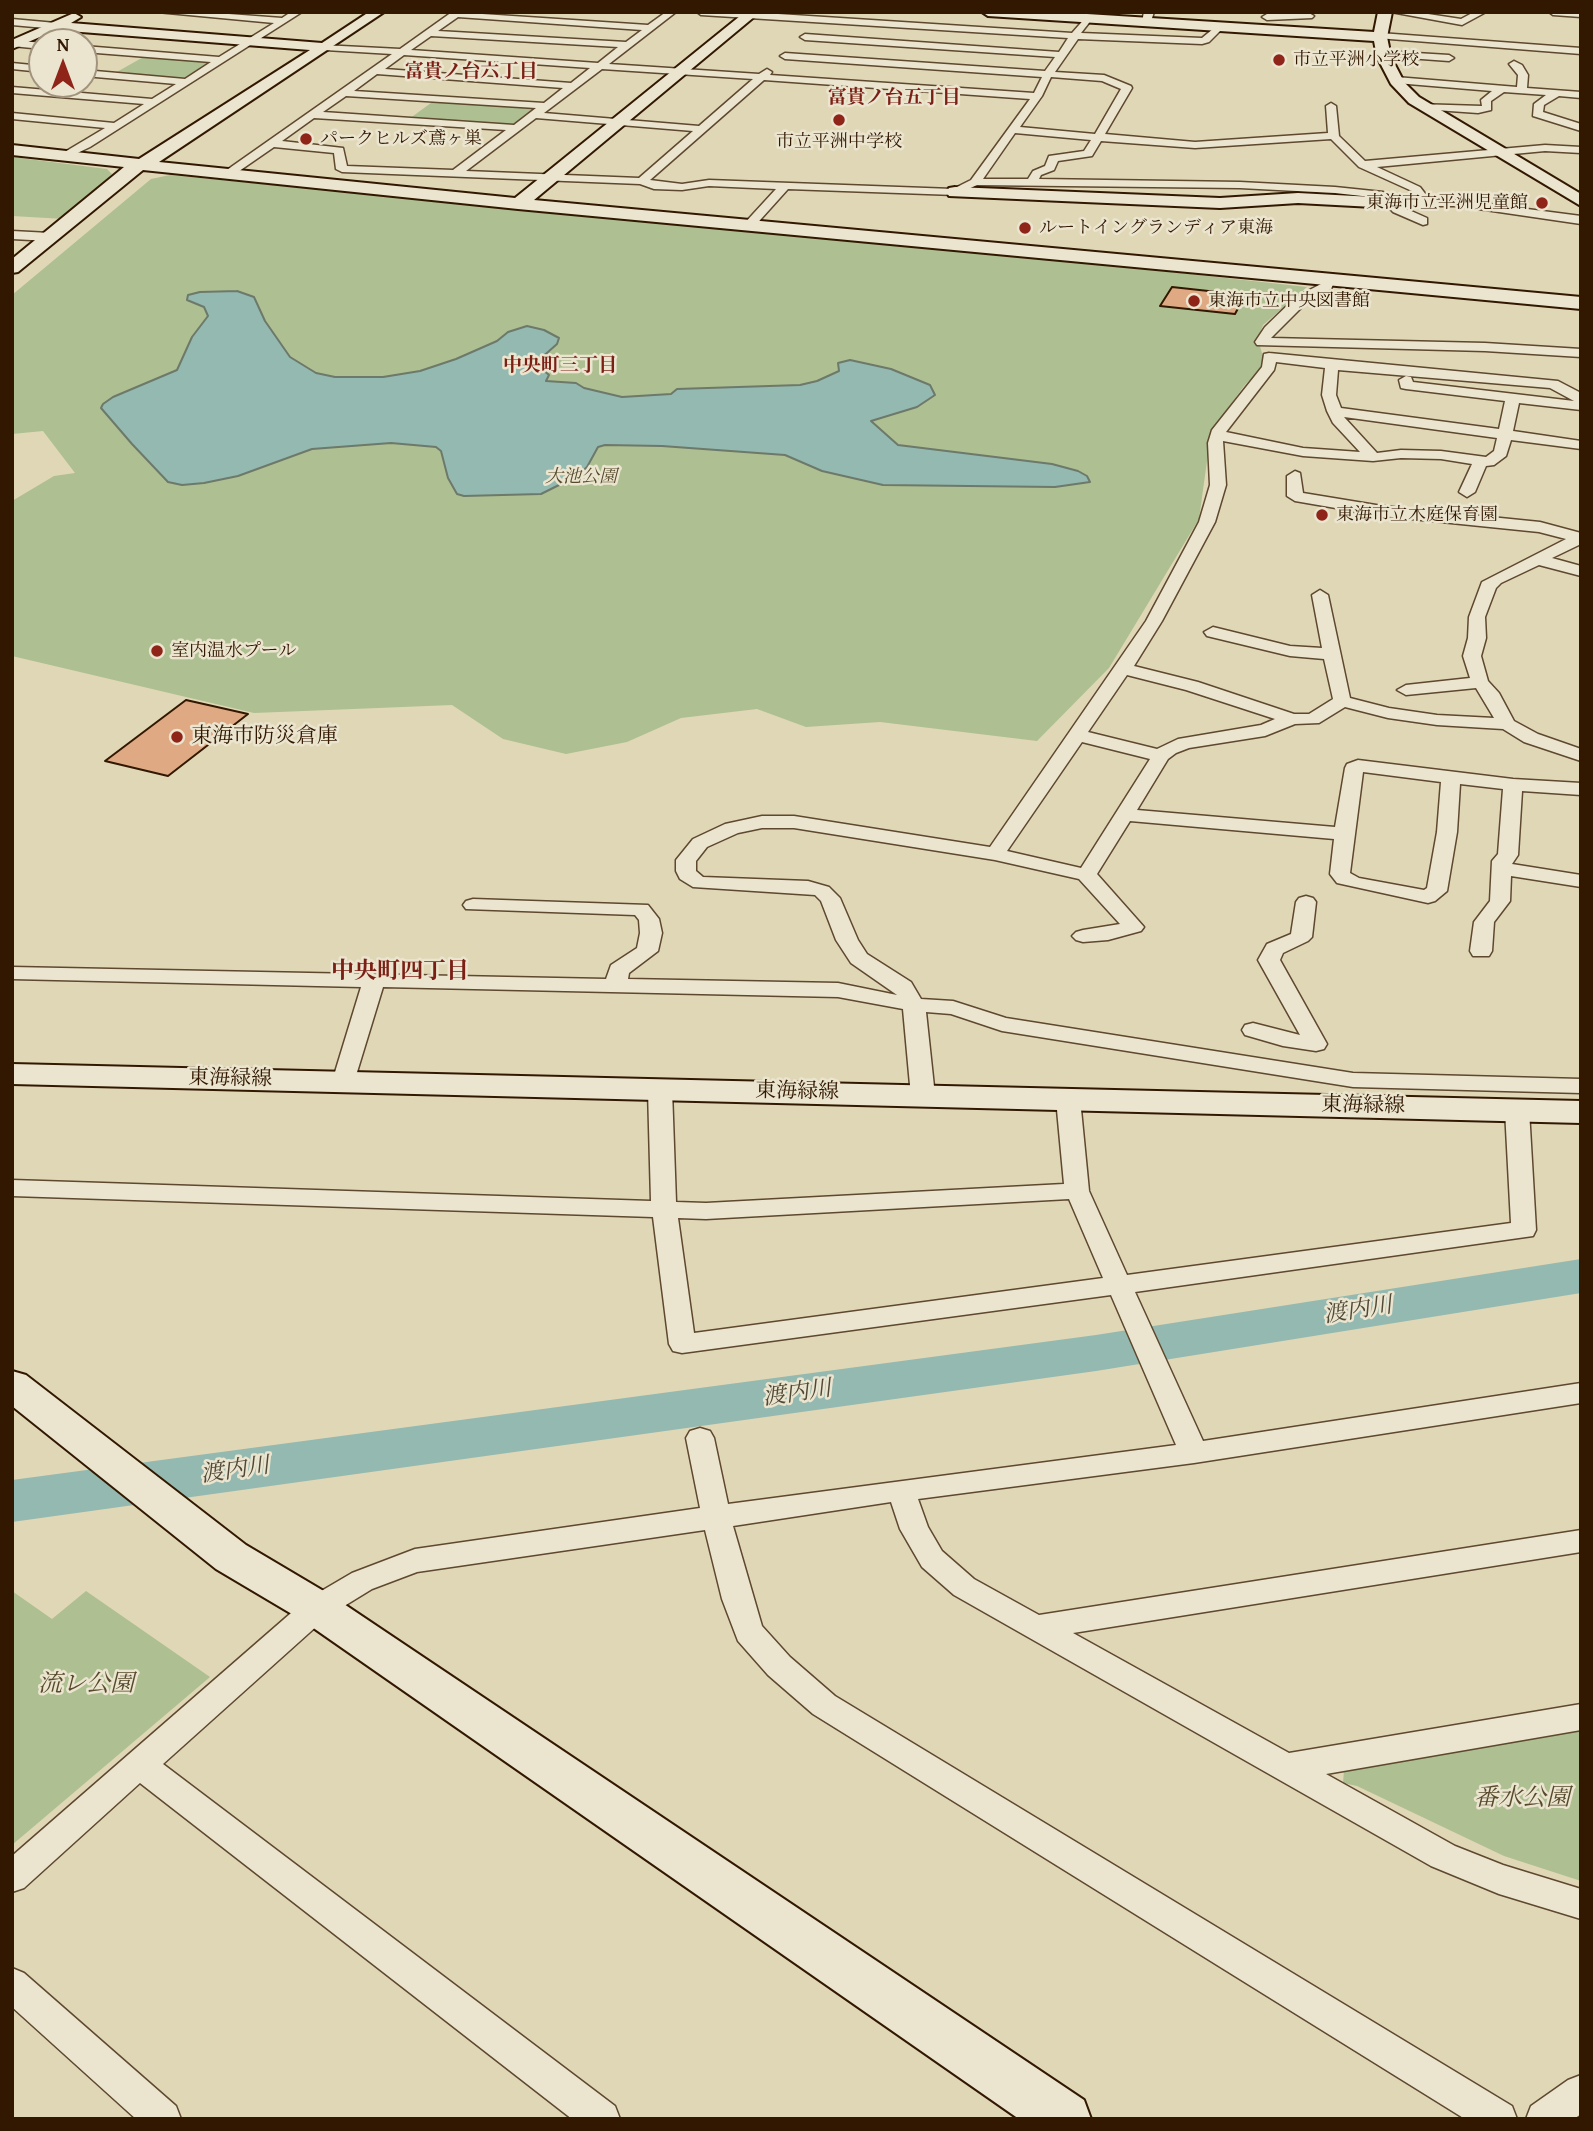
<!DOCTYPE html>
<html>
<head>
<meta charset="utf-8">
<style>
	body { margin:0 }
	#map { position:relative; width:1593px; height:2131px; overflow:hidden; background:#e0d7b6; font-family:"Gentium Book Plus",serif }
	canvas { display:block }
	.frame { position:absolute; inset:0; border:14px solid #321800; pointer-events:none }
	.north { position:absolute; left:28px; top:28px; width:70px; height:70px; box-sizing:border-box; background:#ebe5d0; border:2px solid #a1937d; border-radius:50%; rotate:0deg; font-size:19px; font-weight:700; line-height:28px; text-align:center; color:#321800 }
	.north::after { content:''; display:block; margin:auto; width:24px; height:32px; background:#8f2418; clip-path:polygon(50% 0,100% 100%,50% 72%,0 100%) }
</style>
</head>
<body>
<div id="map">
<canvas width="1593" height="2131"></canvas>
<div class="frame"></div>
<div class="north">N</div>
</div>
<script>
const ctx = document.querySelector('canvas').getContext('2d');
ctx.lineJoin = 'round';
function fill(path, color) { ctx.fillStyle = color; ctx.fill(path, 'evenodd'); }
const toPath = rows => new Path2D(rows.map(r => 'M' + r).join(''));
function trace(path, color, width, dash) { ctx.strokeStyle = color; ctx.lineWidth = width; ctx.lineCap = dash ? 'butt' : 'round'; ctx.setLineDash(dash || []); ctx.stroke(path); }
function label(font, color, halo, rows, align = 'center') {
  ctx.font = font + ' "Gentium Book Plus","Noto Serif JP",serif'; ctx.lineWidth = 5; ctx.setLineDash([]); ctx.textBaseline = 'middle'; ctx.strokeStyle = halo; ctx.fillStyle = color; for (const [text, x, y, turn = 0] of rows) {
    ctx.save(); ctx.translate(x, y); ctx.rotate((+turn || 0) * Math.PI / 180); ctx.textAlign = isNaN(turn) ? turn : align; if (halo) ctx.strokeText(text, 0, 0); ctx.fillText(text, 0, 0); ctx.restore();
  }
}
fill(toPath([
	[147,55,213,61,186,79,115,73],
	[435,100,540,108,517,125,510,126,409,119],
	[12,157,107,169,112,174,65,219,12,216],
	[170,175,1172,272,1307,287,1263,325,1258,339,1265,364,1244,386,1211,432,1199,519,1109,668,1037,741,880,722,806,727,757,709,681,718,627,742,566,754,503,739,452,705,254,713,12,656,12,501,54,476,75,473,43,431,12,434,12,295,151,179],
	[12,1591,52,1619,86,1591,210,1677,12,1845],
	[1581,1730,1581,1881,1504,1856,1357,1786,1343,1783,1344,1770]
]), '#aebf91');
const water = toPath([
	[237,291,254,297,265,321,290,357,316,373,335,377,383,377,420,371,456,359,497,341,508,332,527,326,544,330,559,338,557,344,539,360,540,367,549,375,546,381,576,383,584,388,622,397,671,394,677,389,800,385,817,381,839,371,838,363,850,360,891,369,930,385,935,395,917,407,871,421,898,445,1052,464,1078,471,1087,476,1090,482,1055,487,883,485,822,471,785,455,662,446,605,445,598,447,587,467,577,476,541,494,464,496,457,494,448,478,441,451,436,447,391,443,312,449,238,476,204,483,182,485,168,482,132,444,101,408,103,404,113,397,177,370,192,337,208,316,204,307,187,300,188,295,200,292,237,291]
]);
fill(water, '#94b9b0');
trace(water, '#6d796a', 2);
fill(toPath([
	[1581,1259,1581,1293,1096,1371,12,1522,12,1480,1096,1335,1581,1259]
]), '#94b9b0');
const building = toPath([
	[1172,287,1245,295,1235,314,1160,306,1172,287],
	[186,700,248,714,168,776,105,761,186,700]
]);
fill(building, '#dea983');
trace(building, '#321800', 2);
const street = toPath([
	[157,12,202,12,282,18,291,12,302,12,90,147,67,158,58,156,105,128,12,119,12,113,114,123,144,104,12,93,12,87,152,99,176,84,84,76,84,70,185,79,211,62,84,52,84,46,219,57,274,23,157,12],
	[452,12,648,25,666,12,676,12,609,64,759,74,767,69,772,72,770,75,1034,93,1042,77,785,59,780,56,785,53,1045,71,1055,57,805,40,800,37,805,34,1059,52,1068,38,701,15,697,12,747,12,1072,33,1087,16,1092,19,1081,33,1202,38,1219,24,1224,27,1209,42,1202,44,1078,39,1055,72,1104,75,1131,86,1132,88,1105,134,1195,142,1328,133,1326,106,1331,103,1336,106,1339,136,1365,161,1545,145,1581,147,1581,153,1545,151,1377,167,1420,187,1430,200,1458,200,1581,216,1581,224,1458,206,1400,206,1427,218,1427,224,1423,225,1393,212,1380,198,1335,193,1240,188,977,185,955,195,788,189,752,229,748,230,742,226,776,189,709,186,682,190,654,189,640,184,342,172,336,169,334,153,274,147,232,176,224,176,224,172,392,54,325,50,322,49,322,45,400,49,452,12],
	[458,17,642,30,626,42,438,31,458,17],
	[431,36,618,47,598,63,411,50,431,36],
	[404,55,590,68,571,83,385,69,404,55],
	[602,69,753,79,699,126,544,113,602,69],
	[377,74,563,88,544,103,354,91,377,74],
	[1051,77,1102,81,1121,89,1095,134,1020,127,1042,96,1051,77],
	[764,80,1030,99,971,180,953,189,709,180,682,184,650,180,764,80],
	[346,96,536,108,514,125,323,112,346,96],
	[314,118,506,130,453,170,347,166,343,148,282,141,314,118],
	[536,118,693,131,639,178,466,171,536,118],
	[1015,133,1091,140,1084,151,1049,156,1045,166,1033,171,1028,179,983,179,1015,133],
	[1331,139,1359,167,1412,191,1418,200,1394,200,1383,192,1335,187,1240,182,1039,179,1041,175,1054,170,1058,161,1092,156,1101,141,1195,148,1331,139],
	[1144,12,1154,12,1150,24,1142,22,1144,12],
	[1391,12,1415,12,1461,19,1474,12,1486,12,1462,25,1391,12],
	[1549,12,1581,12,1581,17,1553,15,1549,12],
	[1309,13,1314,16,1312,18,1267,20,1262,17,1267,14,1309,13],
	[12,19,56,23,61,26,56,29,12,25,12,19],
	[1380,33,1581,48,1581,54,1377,38,1377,34,1380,33],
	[12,40,42,43,42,49,12,46,12,40],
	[1383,51,1449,55,1454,58,1449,61,1380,56,1378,54,1383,51],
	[1514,61,1522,65,1528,75,1527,88,1581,92,1581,98,1559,96,1544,105,1543,112,1581,124,1581,131,1533,116,1534,104,1546,95,1504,92,1491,101,1491,110,1478,113,1421,109,1416,106,1417,104,1482,106,1481,100,1492,91,1396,83,1391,80,1396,77,1517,87,1518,75,1509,64,1514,61],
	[12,63,42,66,42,72,12,69,12,63],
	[12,231,50,233,56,237,50,241,12,239,12,231],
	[1329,276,1335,280,1331,289,1306,303,1271,338,1485,343,1581,349,1581,357,1485,351,1257,345,1255,342,1265,327,1296,297,1321,284,1325,277,1329,276],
	[1269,353,1558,381,1581,393,1581,410,1519,403,1513,431,1581,441,1581,449,1511,440,1506,456,1494,465,1486,466,1475,492,1467,497,1459,492,1472,464,1441,459,1401,458,1373,461,1303,456,1223,441,1226,485,1215,522,1162,621,1134,666,1198,682,1294,714,1309,714,1333,699,1324,659,1290,656,1207,636,1204,632,1213,627,1290,646,1322,648,1312,595,1320,590,1328,595,1350,698,1389,708,1437,715,1494,718,1476,688,1406,695,1397,690,1406,685,1470,678,1463,656,1468,638,1469,617,1482,582,1566,539,1539,532,1382,516,1295,501,1287,496,1287,476,1295,471,1300,473,1303,493,1382,506,1540,522,1581,533,1581,544,1552,558,1581,566,1581,576,1539,565,1501,583,1496,588,1485,617,1486,638,1481,656,1488,681,1499,693,1514,721,1538,734,1581,749,1581,761,1524,742,1503,729,1437,725,1388,718,1345,707,1319,723,1295,724,1265,736,1189,748,1176,753,1168,759,1137,810,1335,827,1345,768,1347,764,1358,760,1513,779,1581,783,1581,795,1522,791,1518,855,1512,864,1581,875,1581,887,1511,876,1510,901,1494,922,1492,951,1489,956,1473,956,1470,951,1474,922,1490,901,1492,861,1498,854,1503,789,1460,784,1457,832,1447,891,1435,901,1428,903,1337,883,1330,874,1334,839,1130,821,1097,874,1144,927,1141,931,1108,940,1083,942,1076,940,1072,936,1076,932,1083,930,1120,924,1079,879,995,860,794,828,762,828,738,833,707,847,696,861,696,871,703,877,808,881,829,887,840,898,858,940,867,954,911,982,921,999,953,1001,1006,1018,1353,1073,1581,1079,1581,1093,1353,1087,1002,1031,951,1014,926,1012,935,1096,931,1101,923,1103,915,1101,911,1096,903,1009,838,997,383,987,354,1082,351,1087,343,1089,335,1087,332,1082,361,987,12,979,12,967,606,979,611,965,637,948,640,933,639,920,635,915,466,909,463,905,466,901,473,899,648,905,659,919,662,933,658,951,629,973,628,979,838,983,897,995,851,963,836,940,821,901,815,895,693,887,680,879,676,871,676,860,693,839,725,824,762,816,794,816,990,847,1146,621,1199,522,1210,485,1208,443,1212,430,1262,367,1264,354,1269,353],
	[1276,362,1325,368,1322,395,1327,411,1333,423,1360,452,1303,448,1226,432,1274,370,1276,362],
	[1338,370,1550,388,1574,401,1413,382,1411,377,1406,376,1399,380,1401,388,1406,389,1505,401,1499,429,1341,408,1336,395,1338,370],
	[1344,417,1497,438,1494,451,1486,457,1441,451,1401,450,1377,453,1344,417],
	[1127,675,1186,690,1275,719,1261,725,1178,739,1157,749,1088,732,1127,675],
	[1082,742,1150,759,1081,868,1007,851,1082,742],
	[1363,772,1441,782,1437,832,1427,888,1424,890,1359,878,1350,873,1363,772],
	[1306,896,1313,898,1316,902,1312,937,1308,941,1283,953,1280,960,1327,1044,1324,1049,1316,1051,1283,1046,1245,1035,1242,1030,1245,1025,1253,1023,1300,1035,1258,960,1267,944,1291,934,1296,902,1299,898,1306,896],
	[660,1083,668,1085,672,1090,676,1202,706,1203,1064,1184,1056,1099,1060,1094,1068,1092,1076,1094,1080,1099,1089,1191,1127,1275,1511,1223,1505,1110,1509,1105,1517,1103,1525,1105,1529,1110,1536,1230,1533,1236,1135,1292,1203,1441,1581,1383,1581,1403,1194,1463,918,1499,928,1527,942,1551,974,1579,1039,1615,1581,1530,1581,1552,1073,1633,1289,1753,1581,1704,1581,1730,1326,1774,1455,1846,1503,1865,1581,1889,1581,1919,1499,1894,1431,1866,954,1595,922,1567,900,1529,891,1502,733,1526,762,1626,790,1657,835,1696,1512,2106,1517,2119,1465,2119,813,1714,768,1675,738,1641,722,1599,705,1530,417,1572,372,1589,328,1616,163,1764,615,2106,620,2119,572,2119,140,1783,24,1888,12,1892,12,1856,306,1600,352,1573,415,1549,700,1508,686,1438,690,1431,700,1428,710,1431,714,1438,728,1504,1176,1445,1111,1295,682,1353,673,1351,669,1344,653,1217,12,1196,12,1180,651,1201,648,1090,652,1085,660,1083],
	[1069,1199,1103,1278,694,1333,678,1218,706,1219,1069,1199],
	[12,1968,24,1973,176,2106,181,2119,136,2119,12,2007,12,1968],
	[1581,2075,1581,2114,1574,2119,1526,2119,1531,2106,1568,2080,1581,2075]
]);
const secondary = toPath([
	[369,12,384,12,159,162,515,198,745,12,760,12,534,200,1581,297,1581,309,518,209,143,170,18,272,12,273,12,259,124,167,12,155,12,145,139,159,310,50,56,30,12,49,12,40,74,13,81,17,71,23,322,43,369,12],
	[982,12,1055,12,1374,32,1378,12,1392,12,1387,37,1391,57,1404,82,1419,97,1581,194,1581,206,1409,103,1391,84,1377,57,1374,41,988,16,982,12],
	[955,187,1220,198,1298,193,1392,198,1400,203,1392,208,1298,203,1220,208,949,196,947,192,949,188,955,187],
	[12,1064,1581,1101,1581,1123,12,1084,12,1064],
	[12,1371,26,1375,246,1545,332,1596,1084,2100,1091,2119,1019,2119,302,1620,216,1569,12,1406,12,1371]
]);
trace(street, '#5e482e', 3);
trace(secondary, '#321800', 4);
fill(street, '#ebe5d0');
fill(secondary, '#ebe5d0');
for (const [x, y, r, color] of [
	[1279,60,7,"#8f2418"],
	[839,120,7,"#8f2418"],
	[306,139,7,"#8f2418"],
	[1542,203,7,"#8f2418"],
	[1025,228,7,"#8f2418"],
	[1194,301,7,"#8f2418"],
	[1322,515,7,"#8f2418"],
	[157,651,7,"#8f2418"],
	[177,737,7,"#8f2418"]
]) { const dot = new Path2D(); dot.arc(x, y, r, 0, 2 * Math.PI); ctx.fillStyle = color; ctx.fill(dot); trace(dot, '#ebe5d0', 2.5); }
label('18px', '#321800', '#ebe5d0', [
	["市立平洲小学校",1293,60],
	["パークヒルズ鳶ヶ巣",320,139],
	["市立平洲中学校",839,142,"center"],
	["東海市立平洲児童館",1528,203,"right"],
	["ルートイングランディア東海",1039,228],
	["東海市立中央図書館",1208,301],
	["東海市立木庭保育園",1336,515],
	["室内温水プール",171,651]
], 'left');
label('italic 18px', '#574a2c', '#ebe5d0', [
	["大池公園",581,477]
]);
label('bold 19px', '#7a1f14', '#ebe5d0', [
	["富貴ノ台六丁目",471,72],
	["富貴ノ台五丁目",894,98],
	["中央町三丁目",560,366]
]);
label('21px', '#321800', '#ebe5d0', [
	["東海市防災倉庫",191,737]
], 'left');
label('21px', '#321800', '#ebe5d0', [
	["東海緑線",230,1079,1],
	["東海緑線",797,1092,1],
	["東海緑線",1363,1106,1]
]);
label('bold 23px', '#7a1f14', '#ebe5d0', [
	["中央町四丁目",400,972]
]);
label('italic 23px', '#4f4835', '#ebe5d0', [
	["渡内川",1358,1311,-9],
	["渡内川",797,1394,-8],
	["渡内川",235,1471,-8]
]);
label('italic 24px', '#574a2c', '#ebe5d0', [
	["流レ公園",86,1685],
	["番水公園",1522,1799]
]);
</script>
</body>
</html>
